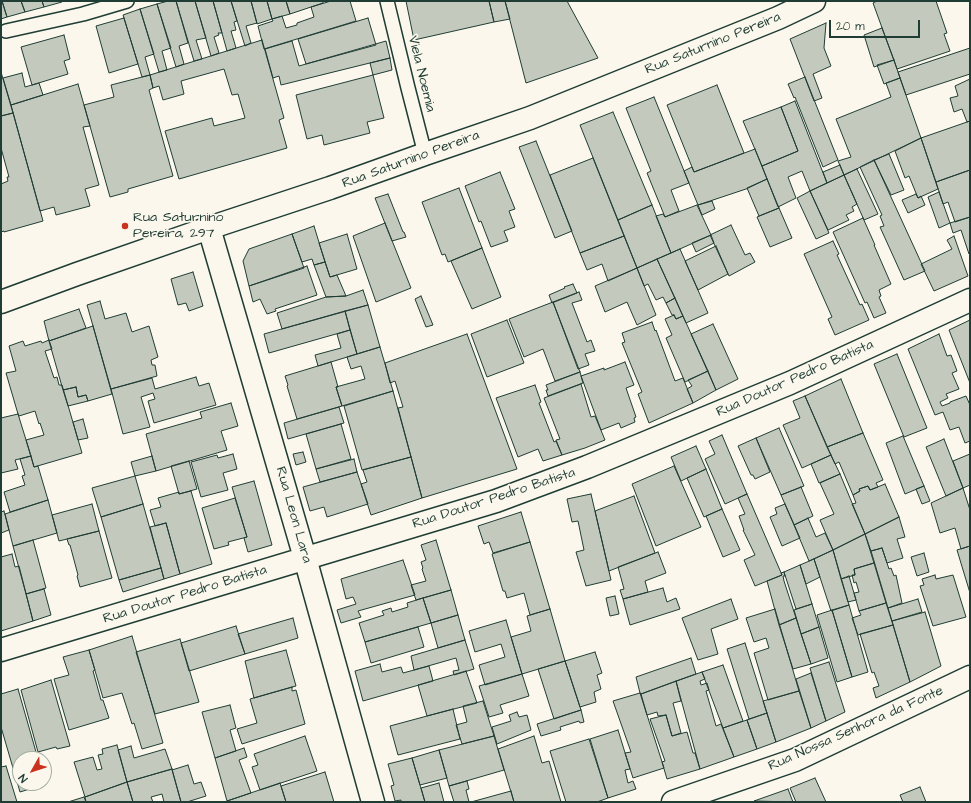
<!DOCTYPE html>
<html>
<head>
<meta charset="utf-8">
<style>
	body { margin:0 }
	#map { position:relative; width:971px; height:803px; overflow:hidden; background:#fbf7ec; font-family:"Architects Daughter",sans-serif }
	canvas { display:block }
	.frame { position:absolute; inset:0; border:2px solid #1f3d34; pointer-events:none }
	.north { position:absolute; left:12px; top:751px; width:40px; height:40px; box-sizing:border-box; background:#fbf7ec; border:1px solid #a3ada2; border-radius:50%; rotate:231deg; font-size:11px; font-weight:700; line-height:16px; text-align:center; color:#1f3d34 }
	.north::after { content:''; display:block; margin:auto; width:14px; height:18px; background:#c8321e; clip-path:polygon(50% 0,100% 100%,50% 72%,0 100%) }
	.scale { position:absolute; left:829px; top:20px; width:91px; height:18px; box-sizing:border-box; border:2px solid #1f3d34; border-top:0; padding-left:5px; font-size:12px; line-height:14px; white-space:nowrap; color:#1f3d34; -webkit-text-stroke:3px #fbf7ec; paint-order:stroke }
</style>
</head>
<body>
<div id="map">
<canvas width="971" height="803"></canvas>
<div class="frame"></div>
<div class="north">N</div>
<div class="scale">20 m</div>
</div>
<script>
const ctx = document.querySelector('canvas').getContext('2d');
ctx.lineJoin = 'round';
function fill(path, color) { ctx.fillStyle = color; ctx.fill(path, 'evenodd'); }
const toPath = rows => new Path2D(rows.map(r => 'M' + r).join(''));
function trace(path, color, width, dash) { ctx.strokeStyle = color; ctx.lineWidth = width; ctx.lineCap = dash ? 'butt' : 'round'; ctx.setLineDash(dash || []); ctx.stroke(path); }
function label(font, color, halo, rows, align = 'center') {
  ctx.font = font + ' "Architects Daughter",sans-serif'; ctx.lineWidth = 3.5; ctx.setLineDash([]); ctx.textBaseline = 'middle'; ctx.strokeStyle = halo; ctx.fillStyle = color; for (const [text, x, y, turn = 0] of rows) {
    ctx.save(); ctx.translate(x, y); ctx.rotate((+turn || 0) * Math.PI / 180); ctx.textAlign = isNaN(turn) ? turn : align; if (halo) ctx.strokeText(text, 0, 0); ctx.fillText(text, 0, 0); ctx.restore();
  }
}
const building = toPath([
	[1,1,2,1,7,17,1,19,1,1],
	[2,1,21,1,25,12,7,17,2,1],
	[21,1,42,1,44,7,25,12,21,1],
	[42,1,62,1,62,2,44,7,42,1],
	[168,1,176,1,188,43,179,46,184,64,176,67,157,4,168,1],
	[176,1,195,1,206,38,196,40,202,59,194,61,176,1],
	[195,1,213,1,222,33,218,33,219,35,214,37,219,53,211,56,195,1],
	[213,1,231,1,237,21,234,22,236,30,231,31,236,48,227,51,213,1],
	[231,1,251,1,257,23,246,26,251,43,245,46,231,1],
	[251,1,267,1,272,19,257,24,251,1],
	[267,1,286,1,290,14,272,19,267,1],
	[286,1,323,1,323,3,290,14,286,1],
	[331,1,350,1,356,21,264,49,258,26,273,21,272,19,282,16,286,28,297,25,297,23,314,17,311,7,331,1],
	[406,1,489,1,494,22,414,40,406,1],
	[489,1,505,1,510,19,494,22,489,1],
	[505,1,567,1,598,58,526,83,505,1],
	[877,1,936,1,947,33,944,34,950,51,897,69,873,3,877,1],
	[157,4,171,48,162,51,167,70,159,72,140,9,157,4],
	[140,9,154,54,145,57,150,75,142,77,123,15,140,9],
	[124,18,138,64,109,73,96,26,124,18],
	[368,18,376,45,306,64,298,39,368,18],
	[826,23,824,48,831,66,813,74,822,98,814,101,790,39,826,23],
	[882,28,894,60,874,67,864,35,882,28],
	[64,35,70,59,64,61,68,74,32,85,21,47,64,35],
	[262,40,284,118,279,120,287,148,179,179,165,131,212,118,214,126,245,118,238,94,232,95,224,69,181,81,184,94,163,100,159,86,153,88,150,75,262,40],
	[292,41,299,66,386,41,390,58,281,85,279,76,273,78,265,49,292,41],
	[970,48,970,74,906,95,898,72,970,48],
	[390,58,392,70,373,75,370,63,390,58],
	[894,60,900,78,884,84,877,65,894,60],
	[1,72,13,113,1,116,1,72],
	[22,73,25,87,39,83,43,95,11,105,3,78,22,73],
	[150,75,153,88,149,90,173,176,128,189,128,192,110,197,84,105,114,97,111,85,150,75],
	[373,75,384,118,367,122,370,133,324,145,322,135,307,139,296,95,373,75],
	[805,77,838,160,823,167,795,97,794,98,788,84,805,77],
	[900,78,921,138,844,175,838,161,851,157,836,119,891,97,886,83,900,78],
	[970,79,970,121,967,122,962,109,954,112,950,98,958,96,955,86,970,79],
	[78,84,90,126,83,127,99,185,85,189,90,206,56,215,54,207,40,211,11,105,78,84],
	[717,85,744,153,694,172,667,105,717,85],
	[654,97,689,183,671,190,679,211,665,217,647,173,651,171,626,108,654,97],
	[795,101,827,183,810,191,802,171,788,177,796,198,778,207,762,166,798,151,781,107,795,101],
	[781,107,798,151,762,166,743,121,781,107],
	[613,112,652,205,618,220,580,125,613,112],
	[13,113,43,221,4,232,4,231,1,232,1,184,8,181,7,177,9,177,1,148,1,116,13,113],
	[970,121,970,170,936,182,921,138,970,121],
	[921,138,938,189,918,198,909,176,905,178,895,151,921,138],
	[536,141,572,231,555,238,519,147,536,141],
	[755,149,767,179,746,189,698,205,684,171,692,167,694,172,755,149],
	[889,154,904,190,891,195,874,160,889,154],
	[593,158,624,236,580,253,550,175,593,158],
	[874,160,925,271,904,280,880,227,884,226,880,216,882,215,860,167,874,160],
	[840,165,844,175,827,183,823,172,840,165],
	[857,169,878,214,864,220,844,175,857,169],
	[970,170,970,217,955,222,948,202,943,204,936,182,970,170],
	[500,172,515,209,509,211,515,227,504,231,508,241,491,247,481,221,479,222,465,186,500,172],
	[844,175,857,204,852,207,854,211,846,215,849,220,828,230,810,191,844,175],
	[767,179,779,208,759,216,747,188,767,179],
	[459,188,482,248,448,262,445,254,442,255,422,202,459,188],
	[810,191,829,233,816,239,797,198,810,191],
	[939,192,950,223,939,228,928,197,939,192],
	[388,194,403,232,404,232,406,237,392,241,375,198,388,194],
	[916,194,918,198,921,196,925,205,908,213,902,200,916,194],
	[712,201,715,209,702,215,698,205,712,201],
	[652,205,671,253,637,268,618,220,652,205],
	[697,205,711,235,671,253,656,216,663,214,665,217,697,205],
	[779,208,792,238,770,247,757,217,779,208],
	[970,217,970,253,969,254,961,230,953,233,950,223,970,217],
	[863,218,875,245,874,245,891,284,879,290,881,296,879,297,886,313,874,318,867,302,865,303,833,232,863,218],
	[385,223,411,288,376,302,353,236,385,223],
	[731,225,745,255,750,253,755,262,729,276,710,235,731,225],
	[314,226,325,262,314,265,312,259,302,262,292,234,314,226],
	[292,234,304,268,249,286,243,261,249,249,292,234],
	[347,234,357,269,330,277,319,243,347,234],
	[711,235,714,243,696,252,692,243,711,235],
	[624,236,637,268,608,281,602,264,587,270,580,253,624,236],
	[954,236,968,276,934,291,921,264,952,249,947,240,954,236],
	[833,241,839,254,837,255,860,305,862,304,869,320,835,335,828,319,832,317,804,254,833,241],
	[716,246,728,274,698,290,685,261,716,246],
	[482,248,501,297,472,309,451,261,482,248],
	[680,249,708,313,686,323,657,259,680,249],
	[657,259,675,298,666,303,663,297,656,300,648,284,644,286,637,268,657,259],
	[325,262,330,277,337,275,346,296,326,297,314,265,325,262],
	[307,266,317,295,275,309,276,311,267,314,260,299,253,302,249,286,307,266],
	[637,268,656,315,637,325,627,302,605,312,595,286,637,268],
	[193,272,203,306,189,311,186,303,178,305,171,279,193,272],
	[573,284,577,293,552,303,549,295,565,288,564,287,573,284],
	[363,290,368,305,282,329,277,313,326,297,346,296,363,290],
	[579,292,582,300,572,303,587,342,591,340,595,351,585,354,589,365,578,369,553,302,579,292],
	[421,296,433,325,426,327,415,299,421,296],
	[675,298,683,316,676,319,674,315,672,315,666,303,675,298],
	[100,301,105,319,126,313,132,332,149,326,158,357,151,360,152,365,155,365,157,376,111,389,87,305,100,301],
	[553,302,580,372,555,381,543,349,524,357,509,319,553,302],
	[368,305,380,347,357,354,345,311,368,305],
	[79,309,86,328,49,341,44,321,79,309],
	[345,311,350,330,269,353,264,334,345,311],
	[674,315,676,319,683,316,708,371,685,382,666,338,672,335,665,319,674,315],
	[507,320,524,363,487,377,471,334,507,320],
	[970,320,970,383,949,330,970,320],
	[652,322,655,331,656,330,675,381,683,378,693,403,649,423,638,394,642,392,622,343,625,342,622,333,652,322],
	[713,324,738,379,716,390,691,334,713,324],
	[93,326,112,394,88,401,86,395,78,397,76,387,63,390,49,341,93,326],
	[350,330,357,354,318,366,315,355,341,348,337,334,350,330],
	[467,334,517,469,422,498,398,408,403,407,395,381,390,383,385,363,467,334],
	[939,334,947,356,951,355,957,371,952,373,959,389,946,394,948,398,940,402,942,406,950,403,950,402,966,396,970,405,970,441,965,443,959,427,950,430,943,412,935,415,908,349,939,334],
	[49,340,52,349,45,351,54,378,57,377,59,385,62,385,82,453,34,467,26,440,44,435,40,423,39,424,35,411,19,416,18,414,6,373,16,371,9,346,23,341,25,346,41,341,42,343,49,340],
	[380,347,393,391,342,406,336,387,365,379,361,366,351,369,347,357,380,347],
	[897,354,927,428,904,437,874,364,897,354],
	[331,362,338,387,336,387,342,406,297,419,287,386,288,385,285,376,331,362],
	[625,362,634,385,626,388,636,417,634,418,635,422,621,428,619,423,601,430,581,376,604,368,604,370,625,362],
	[708,371,716,390,693,403,687,389,692,386,688,380,708,371],
	[580,372,583,383,548,396,546,390,548,390,546,385,580,372],
	[196,377,199,386,209,383,216,405,154,423,148,401,155,399,153,393,141,397,150,427,123,434,111,389,152,378,155,389,196,377],
	[841,379,863,433,827,447,805,396,841,379],
	[581,384,591,417,595,416,605,440,585,448,562,455,556,440,560,439,544,398,581,384],
	[535,385,541,402,539,403,554,442,556,441,562,455,543,461,538,449,518,457,496,398,535,385],
	[76,387,78,397,86,395,88,401,68,406,63,390,76,387],
	[393,391,411,457,362,470,344,406,393,391],
	[805,396,831,455,802,468,783,425,800,418,793,401,805,396],
	[231,403,238,426,221,431,227,450,156,471,146,434,202,418,200,412,231,403],
	[339,407,344,423,288,439,284,423,339,407],
	[18,414,31,456,15,460,18,469,1,473,1,418,18,414],
	[83,419,88,438,78,440,73,422,83,419],
	[341,424,351,459,316,469,306,434,341,424],
	[779,428,804,486,781,495,756,438,779,428],
	[863,433,883,480,876,483,878,487,870,490,868,486,859,489,860,491,853,495,839,462,835,464,827,447,863,433],
	[722,435,747,494,725,504,705,459,715,454,709,441,722,435],
	[903,436,924,486,905,494,886,443,903,436],
	[756,438,770,472,755,479,753,475,751,475,738,446,756,438],
	[944,439,963,488,946,496,926,447,944,439],
	[696,446,706,469,681,481,671,457,696,446],
	[303,452,306,462,296,465,293,454,303,452],
	[233,454,237,469,223,473,228,490,201,497,191,462,217,455,218,458,233,454],
	[970,454,970,485,963,488,953,461,970,454],
	[831,455,840,474,819,483,811,464,831,455],
	[31,456,34,467,38,466,48,500,10,512,4,492,25,485,22,476,25,475,20,459,31,456],
	[152,456,156,471,135,476,131,462,152,456],
	[411,457,422,498,371,515,361,484,367,482,363,470,411,457],
	[354,459,357,472,320,482,316,469,354,459],
	[189,461,197,489,179,494,171,466,189,461],
	[674,466,701,527,656,546,632,484,674,466],
	[706,469,722,509,704,517,687,478,706,469],
	[357,472,368,504,327,517,324,507,310,511,303,487,357,472],
	[840,474,865,534,833,550,820,520,834,514,820,483,840,474],
	[135,476,143,504,101,517,92,488,135,476],
	[254,481,272,545,248,552,244,538,247,537,232,487,254,481],
	[885,484,899,517,865,534,852,504,856,503,853,495,860,491,859,489,868,486,870,490,885,484],
	[924,486,930,501,922,504,916,489,924,486],
	[801,487,813,516,794,525,781,495,801,487],
	[963,488,970,510,970,546,961,549,955,528,940,533,931,503,963,488],
	[191,491,212,564,180,574,166,523,155,526,150,510,161,507,158,498,179,492,179,494,191,491],
	[591,494,611,580,586,586,576,552,584,550,578,521,572,522,567,499,591,494],
	[747,494,782,575,755,586,744,560,755,555,743,530,744,530,739,516,745,514,738,498,747,494],
	[634,496,655,553,609,571,595,511,634,496],
	[235,498,247,537,228,542,229,545,214,549,202,508,235,498],
	[48,500,57,533,13,546,5,514,48,500],
	[92,504,99,531,59,541,52,515,92,504],
	[143,504,161,568,119,580,101,517,143,504],
	[785,504,800,538,782,546,770,517,777,514,775,508,785,504],
	[722,509,740,550,723,557,706,516,722,509],
	[4,511,9,530,1,533,1,512,4,511],
	[521,512,530,542,493,553,489,542,484,544,478,526,521,512],
	[899,517,905,537,897,539,903,558,887,563,882,548,871,551,865,534,899,517],
	[808,518,816,537,825,533,833,550,809,561,794,525,808,518],
	[166,523,180,574,164,579,150,527,166,523],
	[99,531,112,578,80,587,77,576,78,575,70,545,69,545,67,539,99,531],
	[865,534,874,563,854,569,855,575,841,579,833,550,865,534],
	[33,540,46,588,26,594,13,546,33,540],
	[436,540,451,590,416,600,411,585,426,581,422,569,423,568,421,562,426,560,421,545,436,540],
	[530,542,550,609,530,615,524,593,507,598,505,591,503,591,492,554,530,542],
	[970,546,970,593,957,550,970,546],
	[882,548,889,569,891,568,894,576,896,575,902,603,888,608,871,551,882,548],
	[833,550,849,605,831,611,814,559,833,550],
	[658,552,666,573,645,581,648,592,623,599,620,590,624,589,618,567,658,552],
	[924,553,929,572,917,576,911,557,924,553],
	[12,554,15,567,19,566,33,621,1,631,1,557,12,554],
	[814,559,820,577,806,584,800,565,814,559],
	[403,560,415,595,358,611,361,617,341,623,337,610,356,604,353,597,346,599,341,579,403,560],
	[874,563,886,603,859,611,854,593,859,592,856,582,854,583,852,575,855,575,854,569,874,563],
	[800,565,812,604,796,609,784,572,800,565],
	[161,568,164,579,123,592,119,580,161,568],
	[784,572,785,576,783,576,784,581,796,618,779,625,767,581,782,575,781,573,784,572],
	[935,575,936,579,953,575,966,617,933,626,920,586,924,585,922,579,935,575],
	[849,576,856,600,848,602,841,579,849,576],
	[663,588,667,602,676,598,680,609,630,625,623,599,663,588],
	[44,589,51,615,33,621,26,594,44,589],
	[451,590,458,615,431,623,423,598,451,590],
	[615,596,619,614,610,616,606,598,615,596],
	[423,598,431,623,365,642,359,623,384,615,382,611,391,608,392,612,408,607,407,603,423,598],
	[731,599,738,619,711,629,718,654,698,660,682,618,731,599],
	[918,599,922,612,892,621,888,608,918,599],
	[886,603,893,625,858,635,852,618,861,615,859,611,886,603],
	[812,604,819,627,801,634,794,610,812,604],
	[849,605,868,672,852,677,832,610,849,605],
	[550,609,565,661,522,674,511,637,531,631,527,616,550,609],
	[775,609,799,691,768,700,754,653,769,648,766,638,754,642,746,618,775,609],
	[832,610,852,677,837,682,817,615,832,610],
	[925,612,941,666,910,682,892,621,925,612],
	[458,615,465,640,438,648,431,623,458,615],
	[293,618,298,638,245,654,238,634,293,618],
	[796,618,811,664,793,669,779,625,796,618],
	[506,620,522,674,485,685,479,665,505,657,501,644,475,652,469,631,506,620],
	[893,625,910,682,876,698,873,688,879,686,874,672,872,673,860,634,893,625],
	[236,626,245,654,189,671,181,643,236,626],
	[418,627,424,647,371,663,365,642,418,627],
	[819,627,828,658,811,664,801,634,819,627],
	[132,636,163,743,142,749,134,723,132,724,122,693,103,698,89,650,132,636],
	[180,639,199,702,155,714,136,652,180,639],
	[465,640,474,669,454,675,453,671,459,670,456,658,414,670,411,656,465,640],
	[745,643,767,713,749,719,727,649,745,643],
	[89,650,95,670,93,671,101,700,103,700,109,718,69,730,54,679,69,675,63,657,89,650],
	[286,650,296,686,254,698,245,661,286,650],
	[595,652,602,673,597,675,601,689,594,692,596,702,580,707,565,661,595,652],
	[691,658,696,674,641,694,640,693,636,677,691,658],
	[565,661,581,710,554,719,538,669,565,661],
	[829,662,845,712,826,721,810,668,829,662],
	[380,664,382,672,401,667,403,673,429,666,433,681,363,701,355,671,380,664],
	[723,665,743,721,723,728,702,672,723,665],
	[466,671,477,703,427,716,418,685,466,671],
	[702,672,705,679,700,681,701,685,707,683,709,690,706,691,716,726,721,724,734,757,700,769,676,681,702,672],
	[811,673,826,721,811,728,796,679,811,673],
	[522,674,529,696,500,705,503,713,489,717,479,686,522,674],
	[51,680,70,746,57,749,56,747,38,752,21,690,51,680],
	[676,681,681,701,673,703,681,733,672,736,666,715,658,716,657,712,647,715,641,694,676,681],
	[292,687,292,691,296,690,305,724,242,744,237,729,257,723,250,699,292,687],
	[18,689,38,759,20,759,20,766,13,768,1,727,1,694,18,689],
	[799,691,811,728,776,742,763,701,799,691],
	[640,693,664,768,633,778,625,753,631,752,613,701,640,693],
	[483,701,494,736,462,744,456,725,467,722,463,706,483,701],
	[230,705,236,728,230,730,236,751,215,758,202,712,230,705],
	[453,709,460,739,398,755,390,726,453,709],
	[581,710,584,722,580,723,579,721,560,727,561,730,541,736,537,724,581,710],
	[517,712,519,717,527,715,531,730,497,744,492,727,511,721,509,715,517,712],
	[767,713,776,742,757,749,747,720,767,713],
	[666,715,672,736,687,732,693,753,695,753,700,769,667,779,662,762,665,761,650,719,666,715],
	[747,720,757,749,734,757,723,728,747,720],
	[618,730,630,769,625,770,628,783,633,781,636,789,608,798,590,739,618,730],
	[305,736,317,771,260,790,252,767,258,765,254,754,305,736],
	[494,736,504,770,449,786,439,750,494,736],
	[534,736,542,763,549,761,561,802,514,802,498,749,534,736],
	[589,739,608,798,597,802,566,802,550,751,589,739],
	[117,745,127,782,85,797,74,762,93,757,97,770,102,769,98,755,103,754,102,749,117,745],
	[131,746,134,758,165,749,172,769,127,782,118,750,131,746],
	[244,748,247,757,239,760,251,793,227,801,215,758,244,748],
	[439,750,447,778,420,785,412,758,439,750],
	[412,758,425,802,401,802,401,800,395,801,391,786,394,785,388,764,412,758],
	[188,765,194,784,201,782,206,796,187,802,181,802,172,770,188,765],
	[6,766,17,802,1,802,1,767,6,766],
	[20,766,20,783,44,783,44,779,46,784,20,792,13,768,20,766],
	[172,769,181,802,164,802,162,794,151,797,153,802,133,802,127,782,172,769],
	[325,772,334,802,286,802,281,786,325,772],
	[815,778,826,802,796,802,790,788,815,778],
	[467,781,469,789,466,790,469,802,454,802,449,786,467,781],
	[127,782,133,802,86,802,85,797,127,782],
	[280,783,286,802,228,802,227,801,280,783],
	[439,783,444,802,425,802,421,788,439,783],
	[920,787,926,802,903,802,900,795,920,787],
	[788,789,793,802,754,801,788,789],
	[511,791,514,802,471,802,511,791],
	[84,797,86,802,68,802,84,797]
]);
fill(building, '#c4c9be');
trace(building, '#1f3d34', 1);
const service = toPath([
	[387,1,408,88,425,154],
	[6,31,83,14,127,1]
]);
const minor = toPath([
	[209,228,305,558,373,802],
	[1,650,496,501,587,467,790,383,970,300],
	[673,802,795,760,970,677]
]);
const primary = toPath([
	[1,302,77,274,209,228,330,188,425,154,530,118,778,18,814,1]
]);
trace(service, '#1f3d34', 16);
trace(minor, '#1f3d34', 25);
trace(primary, '#1f3d34', 25);
trace(service, '#fbf7ec', 13);
trace(minor, '#fbf7ec', 22);
trace(primary, '#fbf7ec', 22);
for (const [x, y, r, color] of [
	[125,226,4,"#c8321e"]
]) { const dot = new Path2D(); dot.arc(x, y, r, 0, 2 * Math.PI); ctx.fillStyle = color; ctx.fill(dot); trace(dot, '#fbf7ec', 1.5); }
label('14px', '#1f3d34', '#fbf7ec', [
	["Rua Saturnino Pereira",713,44,-22],
	["Viela Noemia",421,74,76],
	["Rua Saturnino Pereira",411,160,-20],
	["Rua Doutor Pedro Batista",795,379,-24],
	["Rua Doutor Pedro Batista",494,499,-18],
	["Rua Leon Lara",293,515,74],
	["Rua Doutor Pedro Batista",185,595,-17],
	["Rua Nossa Senhora da Fonte",856,729,-24]
]);
label('14px', '#1f3d34', '#fbf7ec', [
	["Rua Saturnino",133,218],
	["Pereira, 297",133,234]
], 'left');
</script>
</body>
</html>
